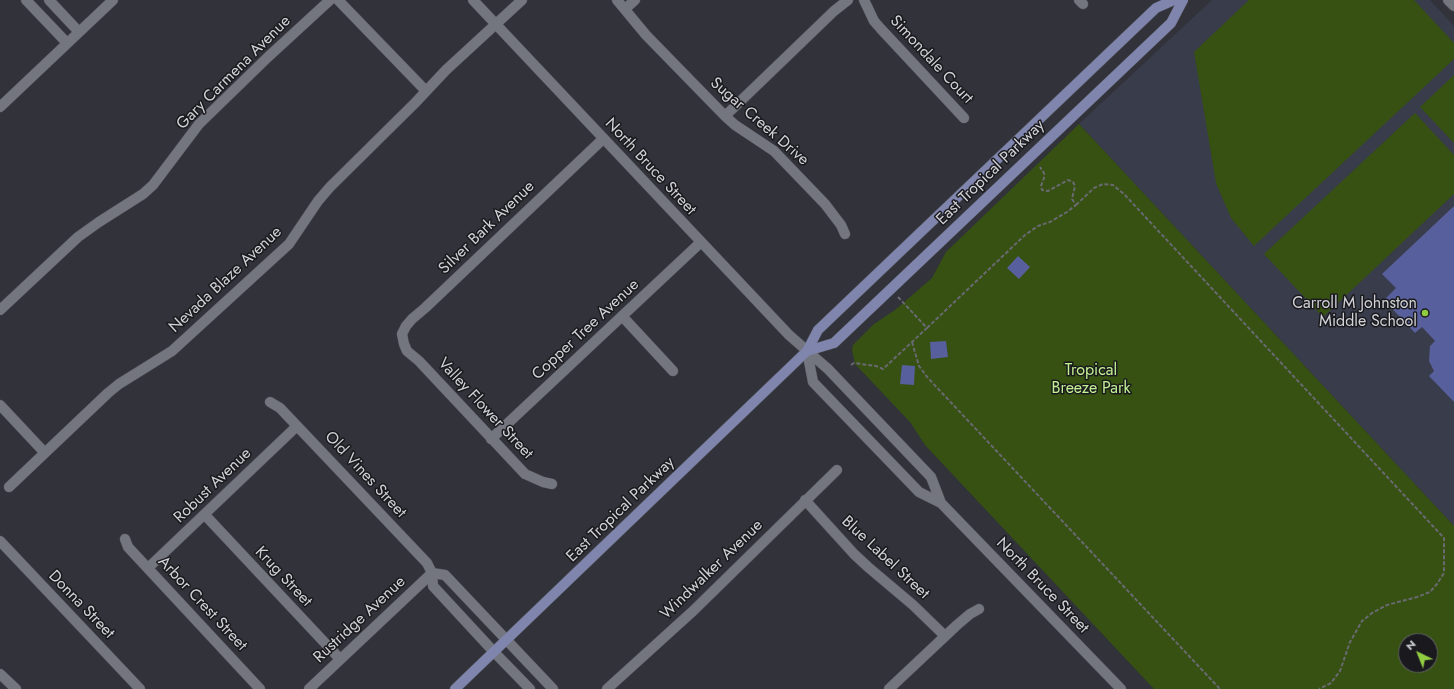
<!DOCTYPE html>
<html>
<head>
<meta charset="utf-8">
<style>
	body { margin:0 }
	#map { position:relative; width:1454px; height:689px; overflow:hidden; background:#31323a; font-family:Jost,sans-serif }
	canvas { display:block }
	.north { position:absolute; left:1398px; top:633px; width:40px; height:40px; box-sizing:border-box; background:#1a1a1e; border:1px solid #636468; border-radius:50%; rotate:317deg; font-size:11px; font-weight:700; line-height:16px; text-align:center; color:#d1d2d7 }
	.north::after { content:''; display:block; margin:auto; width:14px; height:18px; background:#90cd40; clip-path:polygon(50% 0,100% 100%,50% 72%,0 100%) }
</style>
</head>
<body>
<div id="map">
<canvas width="1454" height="689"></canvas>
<div class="north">N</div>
</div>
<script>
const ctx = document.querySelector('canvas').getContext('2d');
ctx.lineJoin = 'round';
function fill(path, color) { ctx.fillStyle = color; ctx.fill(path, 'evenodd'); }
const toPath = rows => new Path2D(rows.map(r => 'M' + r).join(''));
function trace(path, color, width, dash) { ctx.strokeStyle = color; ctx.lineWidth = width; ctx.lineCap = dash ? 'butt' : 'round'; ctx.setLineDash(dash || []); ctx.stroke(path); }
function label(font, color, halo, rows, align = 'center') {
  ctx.font = font + ' Jost,sans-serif'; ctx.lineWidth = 3; ctx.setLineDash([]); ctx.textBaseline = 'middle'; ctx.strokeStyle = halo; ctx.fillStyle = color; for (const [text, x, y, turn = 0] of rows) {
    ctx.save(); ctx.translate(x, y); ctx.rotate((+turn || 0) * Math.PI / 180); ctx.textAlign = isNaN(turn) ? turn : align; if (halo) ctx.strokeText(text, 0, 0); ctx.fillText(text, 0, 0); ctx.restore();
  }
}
fill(toPath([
	[1212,0,1430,0,1454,26,1454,526,1079,124]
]), '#393c4a');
fill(toPath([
	[1249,0,1414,0,1454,43,1454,59,1254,246,1231,218,1216,183,1194,52],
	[1454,75,1454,143,1420,107],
	[1415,113,1454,155,1454,194,1323,317,1264,254],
	[1079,124,1454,526,1454,689,1154,689,925,445,910,422,855,364,852,350,853,345,874,324,895,310,932,278,946,252],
	[1406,641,1430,641,1430,665,1406,665]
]), '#365111');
fill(toPath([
	[1454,206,1454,402,1429,376,1434,371,1429,361,1430,346,1435,341,1422,327,1415,333,1384,300,1396,288,1382,274],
	[1018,256,1030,267,1019,279,1007,268],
	[946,341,948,357,931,359,930,342],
	[902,365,915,366,914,385,900,384]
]), '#585f9d');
const minor = toPath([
	[26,0,67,43],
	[49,0,79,32],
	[338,0,426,91],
	[473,0,789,335,828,369,931,477,941,503],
	[617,0,646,35,725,116,735,125,774,151,825,204,841,225,845,234],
	[864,0,874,21,881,29,964,118],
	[1079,0,1083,4],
	[1448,0,1454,6],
	[625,9,635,0],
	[0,107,113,0],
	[725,116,834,11,848,0],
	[0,310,78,237,99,222,143,194,153,185,199,124,268,57,330,0],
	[622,316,673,371],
	[807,351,813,382,919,492,941,503,1121,689],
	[270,402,280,408,427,563,432,573,433,586,494,652,530,689],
	[0,405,45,453],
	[491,439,700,243],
	[552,484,543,482,525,474,419,361,407,351,404,344,402,334,406,326,412,319,425,308,603,139],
	[9,487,108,393,119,384,172,351,289,244,318,201,330,187,415,103,446,70,522,0],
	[805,500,854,554,868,567,913,605,945,636],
	[205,515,340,659],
	[125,539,128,547,260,689],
	[0,541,140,689],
	[148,568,297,426],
	[432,573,445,575,553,689],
	[0,674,16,689],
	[309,689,432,573],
	[607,689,693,611,837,470],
	[889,689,957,625,970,614,979,609]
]);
const major = toPath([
	[807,351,834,343,1171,23,1183,0],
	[455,689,807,351,818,330,1156,8,1174,0]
]);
trace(minor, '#4d4e54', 11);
trace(major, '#4d4e54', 11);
trace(toPath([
	[1076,205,1094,188,1103,184,1113,185,1124,194,1444,538,1444,573,1437,584,1430,592,1417,597,1387,605,1372,613,1362,621,1350,642,1340,671,1331,683,1319,689],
	[927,328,1025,235,1038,226,1050,222,1067,212,1076,205,1072,199,1075,186,1073,182,1068,180,1048,191,1042,190,1041,186,1044,178,1044,173,1040,167],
	[912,342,919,366,928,378,1220,689],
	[851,365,854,363,876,366,883,369,927,328,898,297]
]), '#696a71', 2, [4, 2]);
trace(minor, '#74767f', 10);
trace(major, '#7f85ad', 10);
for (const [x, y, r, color] of [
	[1425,313,4,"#90cd40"]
]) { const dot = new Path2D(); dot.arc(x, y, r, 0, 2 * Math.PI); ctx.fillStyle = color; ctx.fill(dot); trace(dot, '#1a1a1e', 1.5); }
label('16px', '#d1d2d7', '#1a1a1e', [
	["Simondale Court",931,60,47],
	["Gary Carmena Avenue",234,73,-45],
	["Sugar Creek Drive",759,122,41],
	["North Bruce Street",650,167,47],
	["East Tropical Parkway",991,173,-44],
	["Silver Bark Avenue",487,228,-44],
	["Nevada Blaze Avenue",226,280,-43],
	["Copper Tree Avenue",586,330,-43],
	["Valley Flower Street",485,409,47],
	["Old Vines Street",365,475,47],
	["Robust Avenue",213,486,-44],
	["East Tropical Parkway",621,510,-44],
	["Blue Label Street",885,558,43],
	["Windwalker Avenue",712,570,-44],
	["Krug Street",283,577,47],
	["North Bruce Street",1042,586,46],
	["Arbor Crest Street",202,604,47],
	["Donna Street",81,605,46],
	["Rustridge Avenue",360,620,-43]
]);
label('16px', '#d1d2d7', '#1a1a1e', [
	["Carroll M Johnston",1417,304],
	["Middle School",1417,322]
], 'right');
label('16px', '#c2f093', '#1a1a1e', [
	["Tropical",1091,371],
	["Breeze Park",1091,389]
]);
</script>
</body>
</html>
